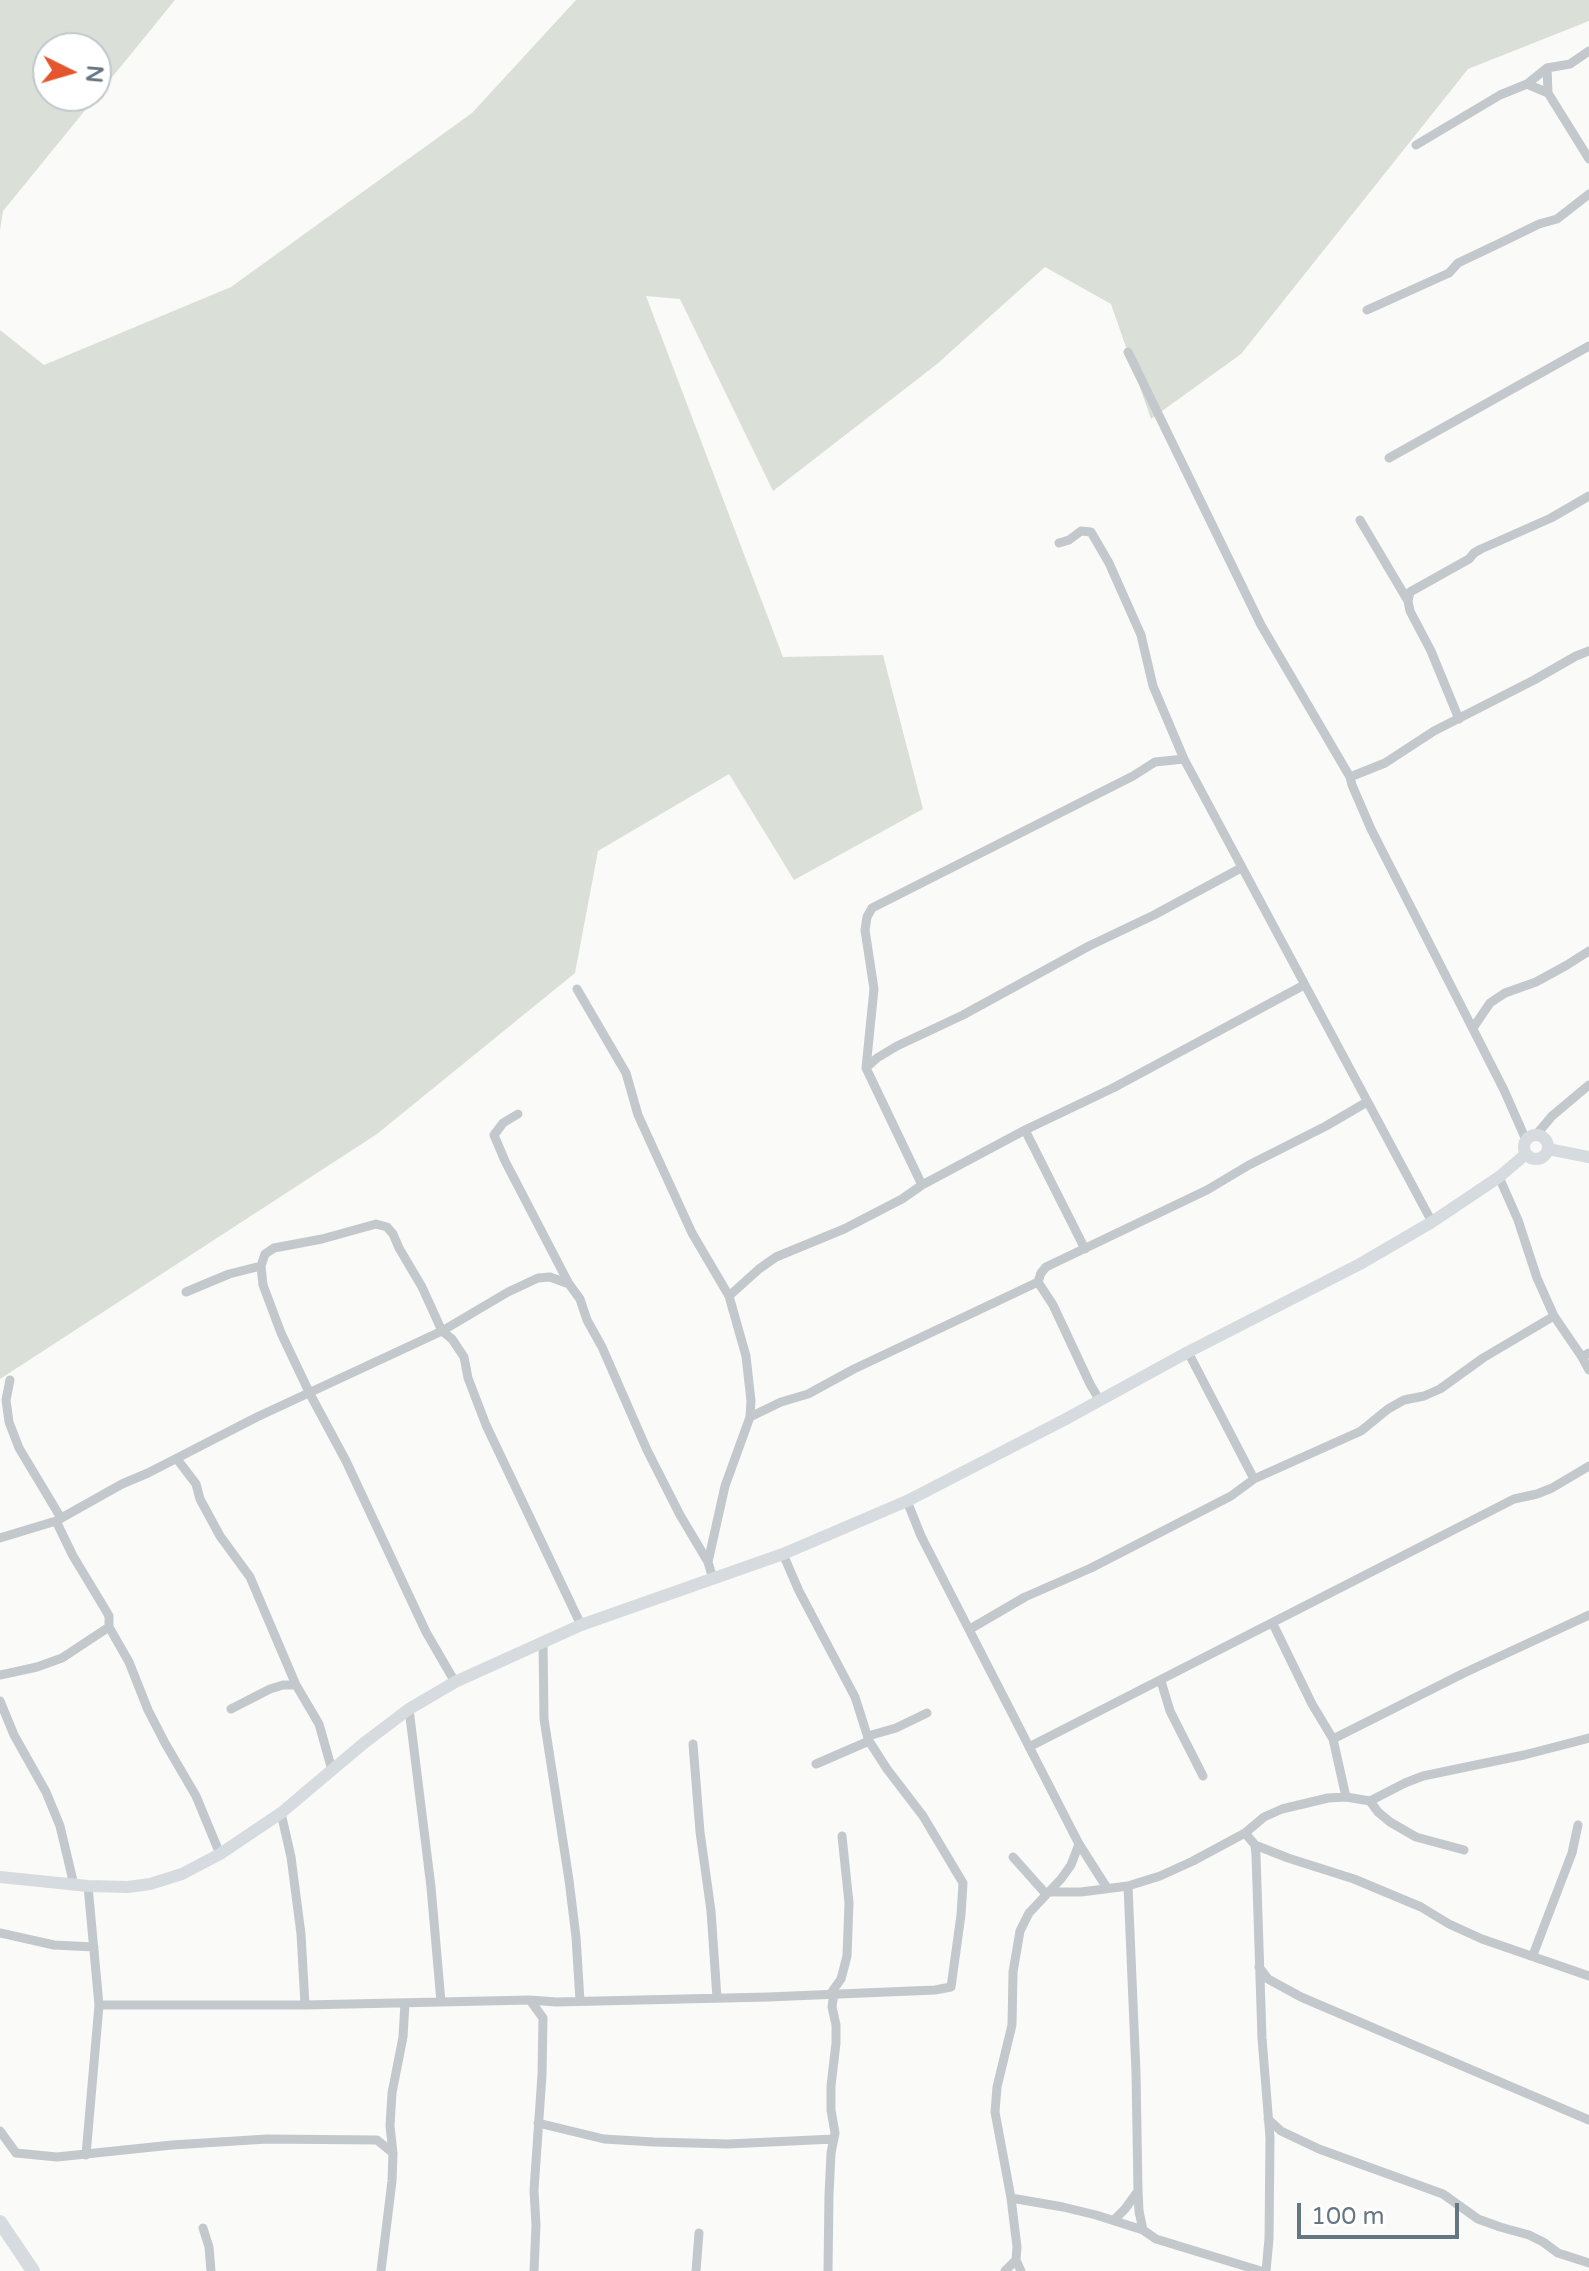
<!DOCTYPE html>
<html>
<head>
<meta charset="utf-8">
<style>
	body { margin:0 }
	#map { position:relative; width:1589px; height:2271px; overflow:hidden; background:#fafaf8; font-family:"Varela Round",sans-serif }
	canvas { display:block }
	.north { position:absolute; left:32px; top:32px; width:80px; height:80px; box-sizing:border-box; background:#fff; border:2px solid #c1c8cd; border-radius:50%; rotate:95deg; font-size:22px; font-weight:700; line-height:32px; text-align:center; color:#657683 }
	.north::after { content:''; display:block; margin:auto; width:28px; height:36px; background:#e4572e; clip-path:polygon(50% 0,100% 100%,50% 72%,0 100%) }
	.scale { position:absolute; left:1297px; top:2203px; width:162px; height:36px; box-sizing:border-box; border:4px solid #657683; border-top:0; padding-left:10px; font-size:24px; line-height:28px; white-space:nowrap; color:#657683; -webkit-text-stroke:6px #fff; paint-order:stroke }
</style>
</head>
<body>
<div id="map">
<canvas width="1589" height="2271"></canvas>
<div class="north">N</div>
<div class="scale">100 m</div>
</div>
<script>
const ctx = document.querySelector('canvas').getContext('2d');
ctx.lineJoin = 'round';
function fill(path, color) { ctx.fillStyle = color; ctx.fill(path, 'evenodd'); }
const toPath = rows => new Path2D(rows.map(r => 'M' + r).join(''));
function trace(path, color, width, dash) { ctx.strokeStyle = color; ctx.lineWidth = width; ctx.lineCap = dash ? 'butt' : 'round'; ctx.setLineDash(dash || []); ctx.stroke(path); }
fill(toPath([
	[0,0,175,0,3,211,0,230],
	[96,48,96,96,48,96,48,48],
	[576,0,1589,0,1589,21,1468,69,1241,354,1151,419,1111,304,1045,267,937,364,773,491,680,299,646,296,783,657,883,655,923,809,794,880,729,774,598,851,575,973,377,1134,0,1379,0,330,44,365,231,287,472,113]
]), '#dadfd7');
trace(toPath([
	[1547,68,1548,93],
	[1527,84,1547,68,1570,64,1589,51],
	[1416,145,1500,95,1527,84,1548,93,1589,159],
	[1367,310,1449,273,1458,263,1498,244,1539,224,1557,219,1589,194],
	[1128,352,1261,625,1350,777],
	[1389,458,1589,346],
	[1360,520,1408,601],
	[1059,543,1069,540,1081,531,1091,532,1109,563,1141,635,1153,686,1184,759],
	[1459,719,1431,651,1410,611,1408,601,1410,592,1469,559,1474,553,1481,549,1551,518,1589,496],
	[577,989,626,1073,638,1115,692,1233,729,1296,746,1356,751,1401,750,1417,725,1486,708,1562],
	[1473,1028,1490,1003,1505,993,1536,982,1567,965,1589,951],
	[866,1068,877,1058,897,1046,963,1015,1089,946,1154,915,1241,868],
	[518,1114,503,1123,494,1135,505,1161,569,1284,580,1299,587,1320,602,1347,647,1450,680,1515,708,1562,713,1579],
	[1025,1130,1085,1249],
	[1536,1135,1552,1116,1589,1085],
	[1526,1140,1504,1090,1371,829,1352,785,1350,777,1385,763,1434,731,1534,680,1576,656,1589,651],
	[1499,1177,1518,1220,1537,1278,1554,1316,1582,1357,1589,1353],
	[922,1185,866,1068,874,989,865,930,867,917,872,908,1133,776,1155,762,1184,759,1432,1222],
	[1038,1282,1053,1305,1090,1384,1100,1401],
	[186,1292,229,1274,261,1266],
	[729,1296,759,1269,776,1257,844,1229,902,1199,922,1185,1025,1130,1113,1088,1304,985],
	[1188,1352,1254,1479],
	[1582,1357,1589,1370],
	[10,1380,6,1400,9,1422,19,1448,61,1518],
	[750,1417,781,1402,808,1394,854,1369,1038,1282,1041,1273,1046,1267,1207,1190,1249,1165,1326,1126,1367,1102],
	[177,1459,196,1484,200,1499,220,1536,250,1577,296,1685,319,1724,332,1770],
	[907,1501,921,1536,1079,1844,1107,1888],
	[56,1521,73,1556,105,1609,109,1616,109,1627,129,1662,148,1710,165,1743,196,1796,220,1854],
	[0,1538,56,1521,122,1484,148,1473,257,1417,442,1331,508,1292,538,1278,550,1277,569,1284],
	[1273,1624,1312,1704,1333,1739,1346,1797],
	[970,1629,1025,1597,1091,1568,1231,1496,1254,1479,1361,1431,1388,1409,1404,1400,1424,1396,1440,1389,1483,1358,1554,1316],
	[543,1642,544,1719,569,1880,576,1937,580,2001],
	[0,1675,37,1667,62,1658,109,1627],
	[1161,1681,1170,1711,1203,1776],
	[455,1682,426,1632,346,1461,310,1394,281,1333,263,1285,261,1266,265,1254,274,1248,322,1239,376,1224,387,1227,393,1234,399,1248,422,1287,442,1331,452,1339,464,1357,468,1378,486,1425,581,1625],
	[0,1701,14,1735,46,1792,60,1826,74,1885],
	[231,1709,270,1689,283,1685,296,1685],
	[409,1709,431,1887,441,2002],
	[868,1736,896,1728,927,1713],
	[1333,1739,1464,1673,1589,1615],
	[693,1744,700,1832,711,1911,717,1998],
	[1029,1747,1514,1499,1537,1494,1552,1488,1589,1466],
	[816,1764,869,1741],
	[1370,1801,1378,1812,1390,1822,1416,1837,1464,1850],
	[281,1813,291,1857,301,1934,305,2005],
	[1245,1833,1255,1845,1256,1855,1262,2038,1270,2138,1269,2239,1266,2271],
	[1255,1845,1288,1858,1354,1879,1421,1907,1449,1924,1482,1939,1589,1976],
	[1013,1857,1046,1894],
	[1128,1886,1136,2072,1138,2191,1139,2211,1143,2230],
	[1051,1892,1081,1892,1128,1886,1160,1876,1193,1861,1245,1833,1264,1817,1282,1809,1328,1798,1346,1797,1370,1801,1405,1783,1423,1776,1524,1755,1589,1738],
	[0,1933,54,1945,94,1947],
	[1533,1955,1572,1853,1578,1825],
	[1259,1967,1268,1979,1301,1997,1589,2120],
	[831,1993,841,1979,847,1956,849,1903,842,1836],
	[530,2000,543,2018,542,2075,534,2190,536,2225,534,2271],
	[99,2005,305,2005,530,2000,556,2002,768,1997,935,1990,951,1987,961,1915,963,1883,923,1816,887,1769,869,1741,855,1697,799,1591,783,1554],
	[1268,2119,1281,2131,1319,2149,1443,2194,1478,2219,1500,2227,1529,2235,1543,2242,1558,2253,1589,2263],
	[538,2123,604,2139,654,2142,728,2144,834,2139],
	[0,2131,16,2153,57,2157,172,2145,267,2139,377,2140,393,2153],
	[86,2155,99,2005,88,1886],
	[1011,2198,1063,2207,1096,2215,1143,2230,1156,2239,1261,2271],
	[1114,2220,1125,2209,1138,2191],
	[203,2228,209,2247,211,2271],
	[381,2271,392,2181,393,2153,390,2126,392,2093,403,2037,405,2003],
	[696,2271,699,2233],
	[828,2271,829,2195,831,2153,835,2133,831,2110,831,2086,836,2043,836,2025,832,2007,834,1993],
	[1005,2271,1016,2260],
	[1021,2271,1016,2260,1017,2247,1011,2198,995,2112,997,2087,1012,2025,1013,1972,1020,1931,1029,1913,1061,1879,1071,1865,1079,1844]
]), '#c3c8cc', 9);
trace(toPath([
	'1524 1147a12 12 0 1 1 24 0a12 12 0 1 1-24 0Z',
	[1548,1149,1589,1157],
	[0,1877,88,1886,128,1887,150,1884,182,1874,220,1854,281,1813,364,1743,409,1709,455,1682,581,1625,783,1554,907,1501,1064,1420,1188,1352,1360,1264,1432,1222,1499,1177,1526,1154]
]), '#d6dbdf', 12);
trace(toPath([
	[0,2222,33,2271]
]), '#d6dbdf', 14);
</script>
</body>
</html>
